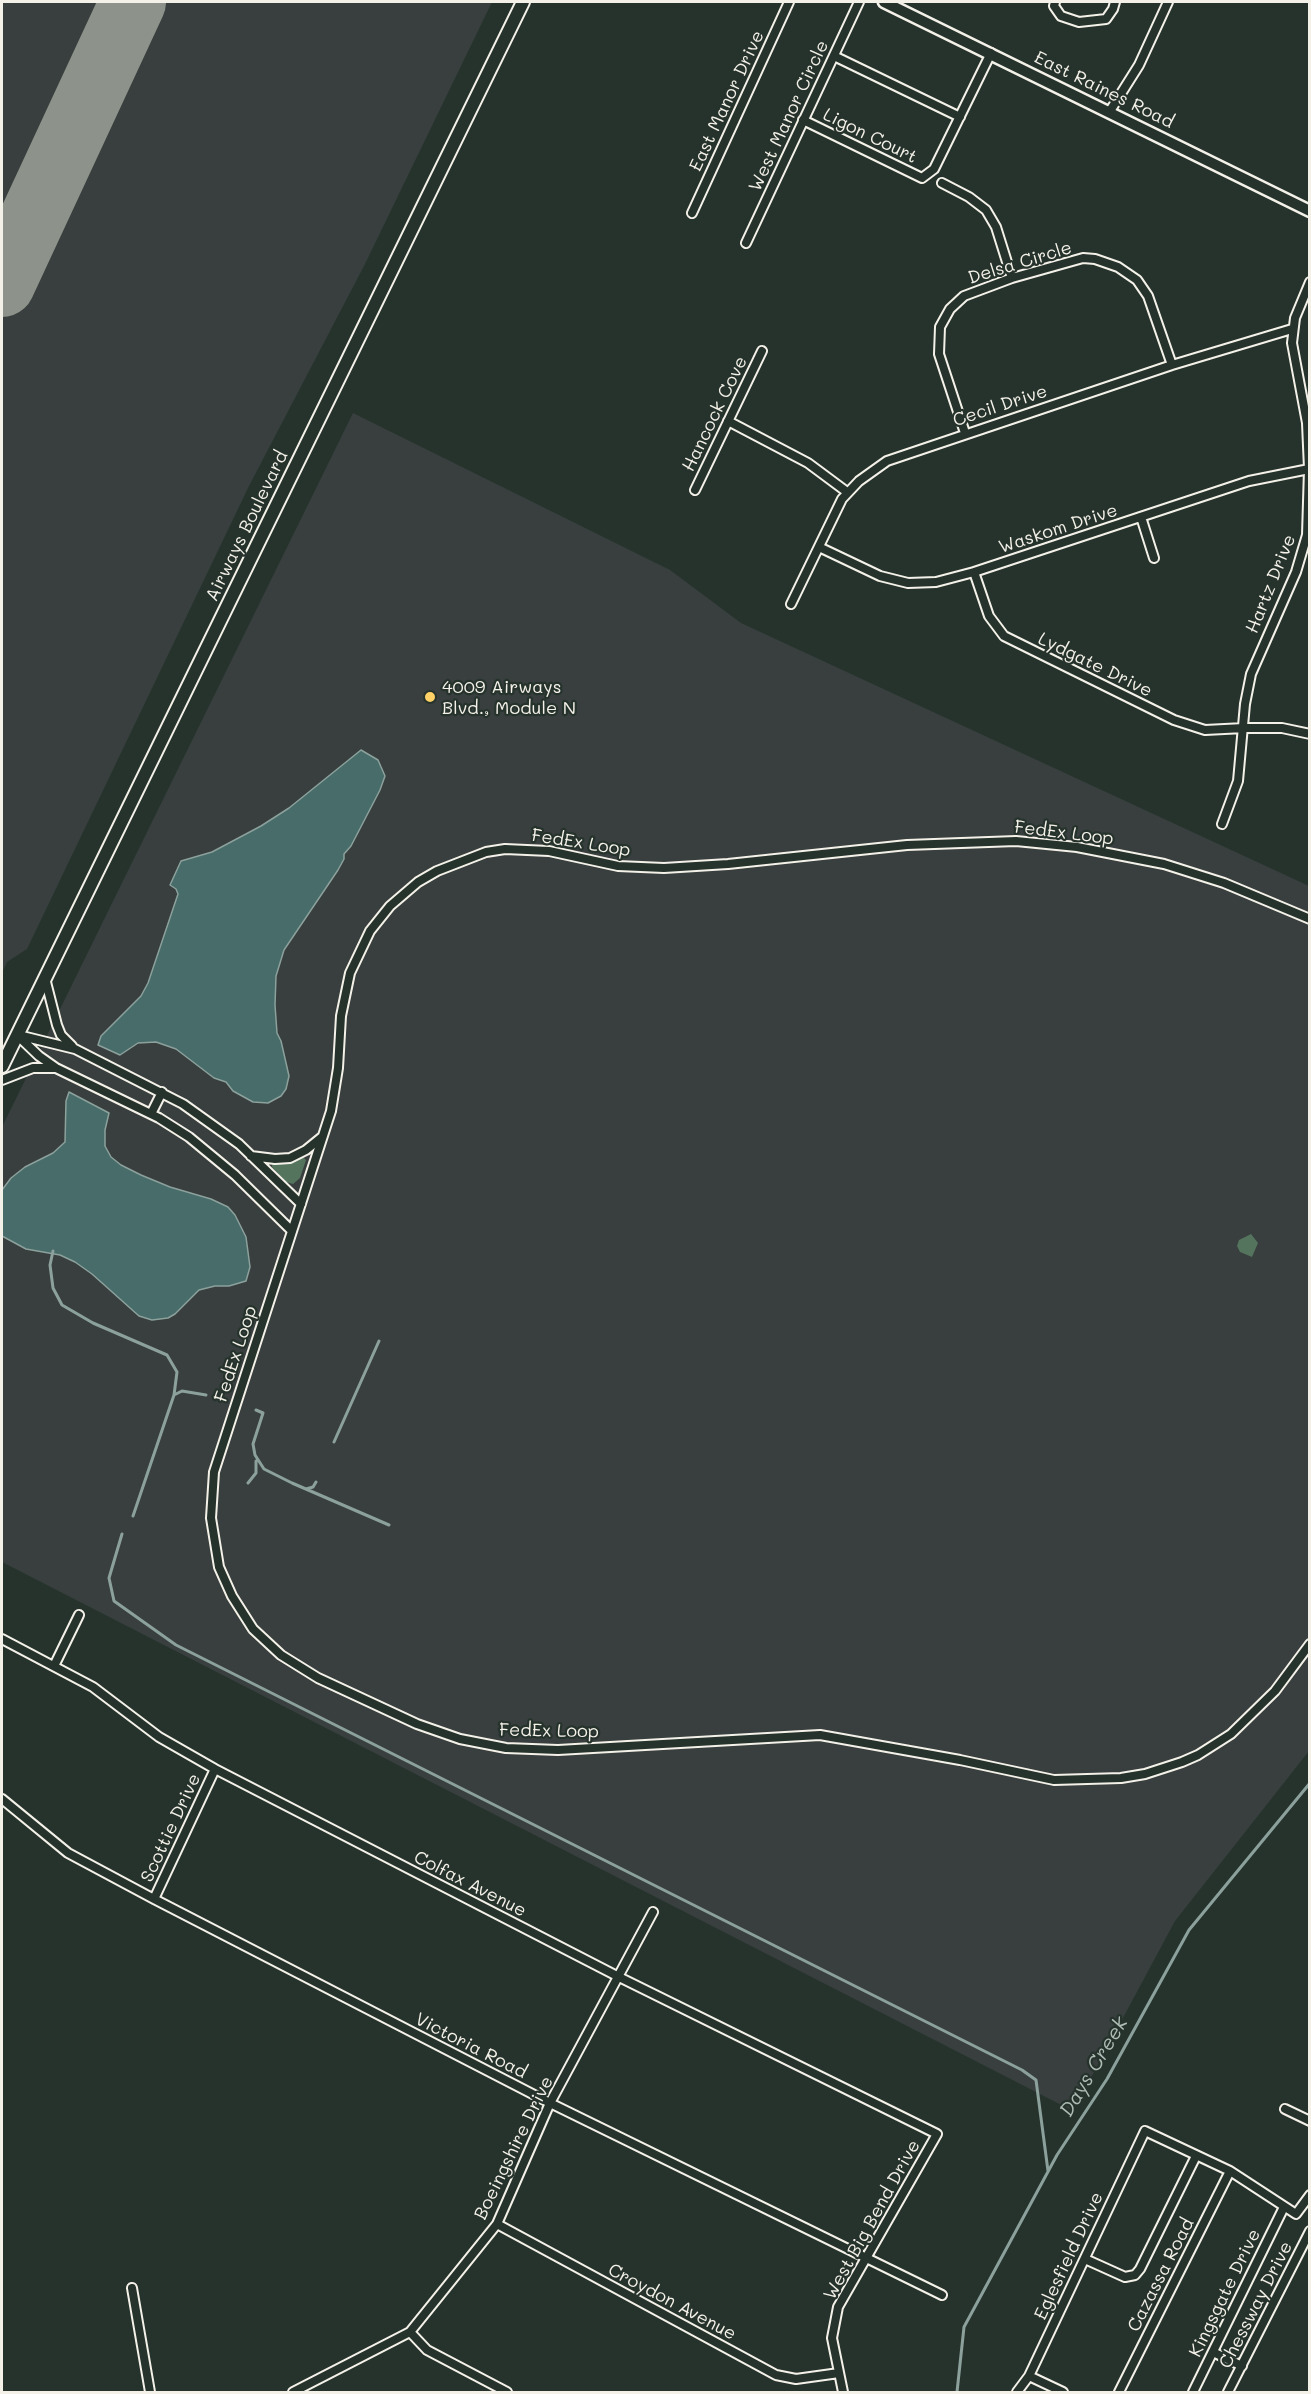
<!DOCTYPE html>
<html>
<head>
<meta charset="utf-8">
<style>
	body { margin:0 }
	#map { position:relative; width:1311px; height:2394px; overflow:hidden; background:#26332d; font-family:Mali,sans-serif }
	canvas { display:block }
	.frame { position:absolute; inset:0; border:3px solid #f4f1e8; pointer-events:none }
</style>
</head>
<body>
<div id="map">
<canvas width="1311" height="2394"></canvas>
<div class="frame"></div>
</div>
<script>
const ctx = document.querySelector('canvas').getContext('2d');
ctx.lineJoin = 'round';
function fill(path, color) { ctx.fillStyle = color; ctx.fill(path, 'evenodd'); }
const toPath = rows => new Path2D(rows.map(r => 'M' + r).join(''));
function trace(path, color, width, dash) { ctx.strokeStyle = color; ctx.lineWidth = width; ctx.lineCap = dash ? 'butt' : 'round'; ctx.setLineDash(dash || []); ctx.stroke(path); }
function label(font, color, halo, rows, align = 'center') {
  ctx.font = font + ' Mali,sans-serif'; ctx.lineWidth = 4.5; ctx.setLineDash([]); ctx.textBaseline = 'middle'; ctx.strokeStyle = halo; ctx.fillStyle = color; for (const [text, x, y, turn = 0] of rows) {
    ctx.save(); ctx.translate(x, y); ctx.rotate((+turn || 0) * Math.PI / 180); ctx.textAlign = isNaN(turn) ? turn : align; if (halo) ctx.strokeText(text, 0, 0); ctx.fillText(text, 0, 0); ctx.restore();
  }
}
fill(toPath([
	[2,2,492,2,365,264,249,486,27,949,7,962,2,973],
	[353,413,670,570,741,623,1309,886,1309,1751,1175,1921,1073,2111,2,1562,2,1127]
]), '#383f3e');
fill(toPath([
	[303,1157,306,1160,300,1178,293,1184,286,1182,272,1167,272,1164,284,1163],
	[1251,1234,1258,1243,1252,1257,1240,1252,1237,1246,1239,1240]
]), '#55745e');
const water = toPath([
	[361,750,378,760,385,776,380,790,351,846,344,854,344,859,338,870,284,950,276,976,275,1005,277,1033,281,1041,289,1076,286,1089,281,1096,268,1103,253,1102,233,1091,226,1082,214,1078,176,1049,156,1042,138,1043,120,1055,98,1045,101,1036,141,996,148,983,178,894,176,889,170,885,181,861,212,852,261,826,289,808,361,750],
	[69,1092,109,1113,105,1130,105,1146,111,1157,121,1165,141,1175,170,1187,211,1199,228,1207,235,1215,246,1237,250,1267,246,1281,229,1286,215,1286,199,1290,175,1314,168,1318,152,1320,139,1316,92,1274,75,1262,60,1255,26,1249,2,1236,2,1190,11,1178,25,1167,53,1153,65,1142,66,1101,69,1092]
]);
fill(water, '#476c6a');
trace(water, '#8ca19c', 1.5);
trace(toPath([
	[53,1251,50,1265,53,1288,62,1305,93,1323,167,1355,177,1372,174,1395,133,1516],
	[174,1395,182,1391,206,1395],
	[256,1410,263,1413,253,1444,255,1455,264,1469,292,1483,389,1525],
	[334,1442,379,1341],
	[248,1483,256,1473,256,1461],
	[306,1489,313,1487,316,1482],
	[122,1534,109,1578,114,1601,176,1645,1022,2070,1036,2080,1048,2171],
	[957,2392,964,2327,1057,2155,1107,2079,1189,1930,1310,1783]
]), '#8ca19c', 3);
trace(toPath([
	[128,7,130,2]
]), '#8d928a', 27);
trace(toPath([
	[2,284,133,2]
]), '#8d928a', 66);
const street = toPath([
	[1055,2,1054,6,1061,16,1079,22,1106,19,1113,9,1115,2],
	[834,56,960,117],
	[1110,111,1139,65,1168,2],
	[803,120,922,178,934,169,991,53],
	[942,183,969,197,986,210,996,227,1012,278],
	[692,213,789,2],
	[746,243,859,2],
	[728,421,808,463,847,492],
	[965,433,939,354,940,327,950,309,964,296,1012,278,1083,258,1095,259,1118,267,1137,280,1148,296,1172,365],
	[695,490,762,351],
	[1141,517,1154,558],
	[819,547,880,576,908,583,936,582,974,572,1249,481,1309,469],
	[974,572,989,616,1004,636,1174,720,1205,730,1244,728,1282,728,1310,734],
	[791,604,842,499,859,481,887,461,1172,365,1292,329],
	[1222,824,1238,781,1245,704,1251,674,1296,572,1307,535,1309,469,1307,423,1292,343,1295,318,1310,282],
	[1310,919,1224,883,1164,864,1077,847,1016,841,907,845,728,864,664,868,618,866,549,851,505,849,486,852,437,871,418,882,390,906,370,931,350,973,341,1016,338,1068,331,1111,214,1472,211,1518,219,1567,232,1596,253,1629,281,1655,318,1678,417,1724,460,1739,506,1748,558,1750,820,1735,960,1760,1054,1780,1121,1778,1145,1774,1182,1762,1198,1755,1231,1734,1275,1691,1310,1644],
	[45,978,57,1025,61,1035,72,1046],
	[17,1035,39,1056,56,1068,159,1118,189,1137,235,1175,292,1231],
	[18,1035,75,1049,183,1104,239,1144,301,1204],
	[2,1080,33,1068,54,1068],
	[151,1114,162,1092],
	[251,1156,275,1159,290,1158,306,1150,322,1137],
	[2,1639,93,1687,159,1737,215,1769,619,1977,937,2134,838,2307,832,2338,843,2392],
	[54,1666,79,1615],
	[2,1799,68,1853,154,1899,550,2103,942,2295],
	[154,1899,215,1769],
	[1285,2109,1310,2121],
	[497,2224,776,2375,796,2379,839,2373],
	[1085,2259,1125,2277,1135,2275,1140,2269,1196,2156],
	[132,2288,150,2392],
	[410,2332,427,2350,507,2392],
	[1213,2352,1242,2366],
	[1029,2376,1063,2392],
	[293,2392,410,2332,497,2224,550,2103,653,1912],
	[1017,2392,1029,2376,1145,2131,1230,2171,1296,2214,1310,2195],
	[1119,2392,1230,2171],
	[1193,2392,1284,2207],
	[1228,2392,1310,2231]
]);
const secondary = toPath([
	[884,2,1310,211]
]);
const primary = toPath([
	[2,1066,523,2]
]);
trace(street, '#f4f1e8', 12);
trace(secondary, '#f4f1e8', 15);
trace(primary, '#f4f1e8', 16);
trace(street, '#26332d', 8);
trace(secondary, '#26332d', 10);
trace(primary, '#26332d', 12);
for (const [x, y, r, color] of [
	[430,697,6,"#ffd166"]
]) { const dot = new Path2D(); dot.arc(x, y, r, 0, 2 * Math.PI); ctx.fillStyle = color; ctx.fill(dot); trace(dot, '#26332d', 2); }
label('18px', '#f4f1e8', '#26332d', [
	["East Raines Road",1104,90,26],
	["East Manor Drive",727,101,-65],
	["West Manor Circle",789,116,-65],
	["Ligon Court",870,136,26],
	["Delsa Circle",1020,263,-17],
	["Cecil Drive",1000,406,-18],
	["Hancock Cove",715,414,-64],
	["Airways Boulevard",247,526,-64],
	["Waskom Drive",1058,529,-18],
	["Hartz Drive",1271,584,-68],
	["Lydgate Drive",1095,665,26],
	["FedEx Loop",1064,833,7],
	["FedEx Loop",581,843,9],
	["FedEx Loop",236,1354,-72],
	["FedEx Loop",549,1731,1],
	["Scottie Drive",171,1828,-65],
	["Colfax Avenue",470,1884,27],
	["Victoria Road",471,2046,27],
	["Boeingshire Drive",514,2148,-64],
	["West Big Bend Drive",872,2220,-61],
	["Eglesfield Drive",1069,2256,-65],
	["Cazassa Road",1161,2275,-63],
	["Kingsgate Drive",1225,2293,-64],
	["Croydon Avenue",672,2302,28],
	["Chessway Drive",1256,2305,-63]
]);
label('18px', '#f4f1e8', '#26332d', [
	["4009 Airways",442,687],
	["Blvd., Module N",442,708]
], 'left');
label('italic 20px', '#afbcb6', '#26332d', [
	["Days Creek",1094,2067,-59]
]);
</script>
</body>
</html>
